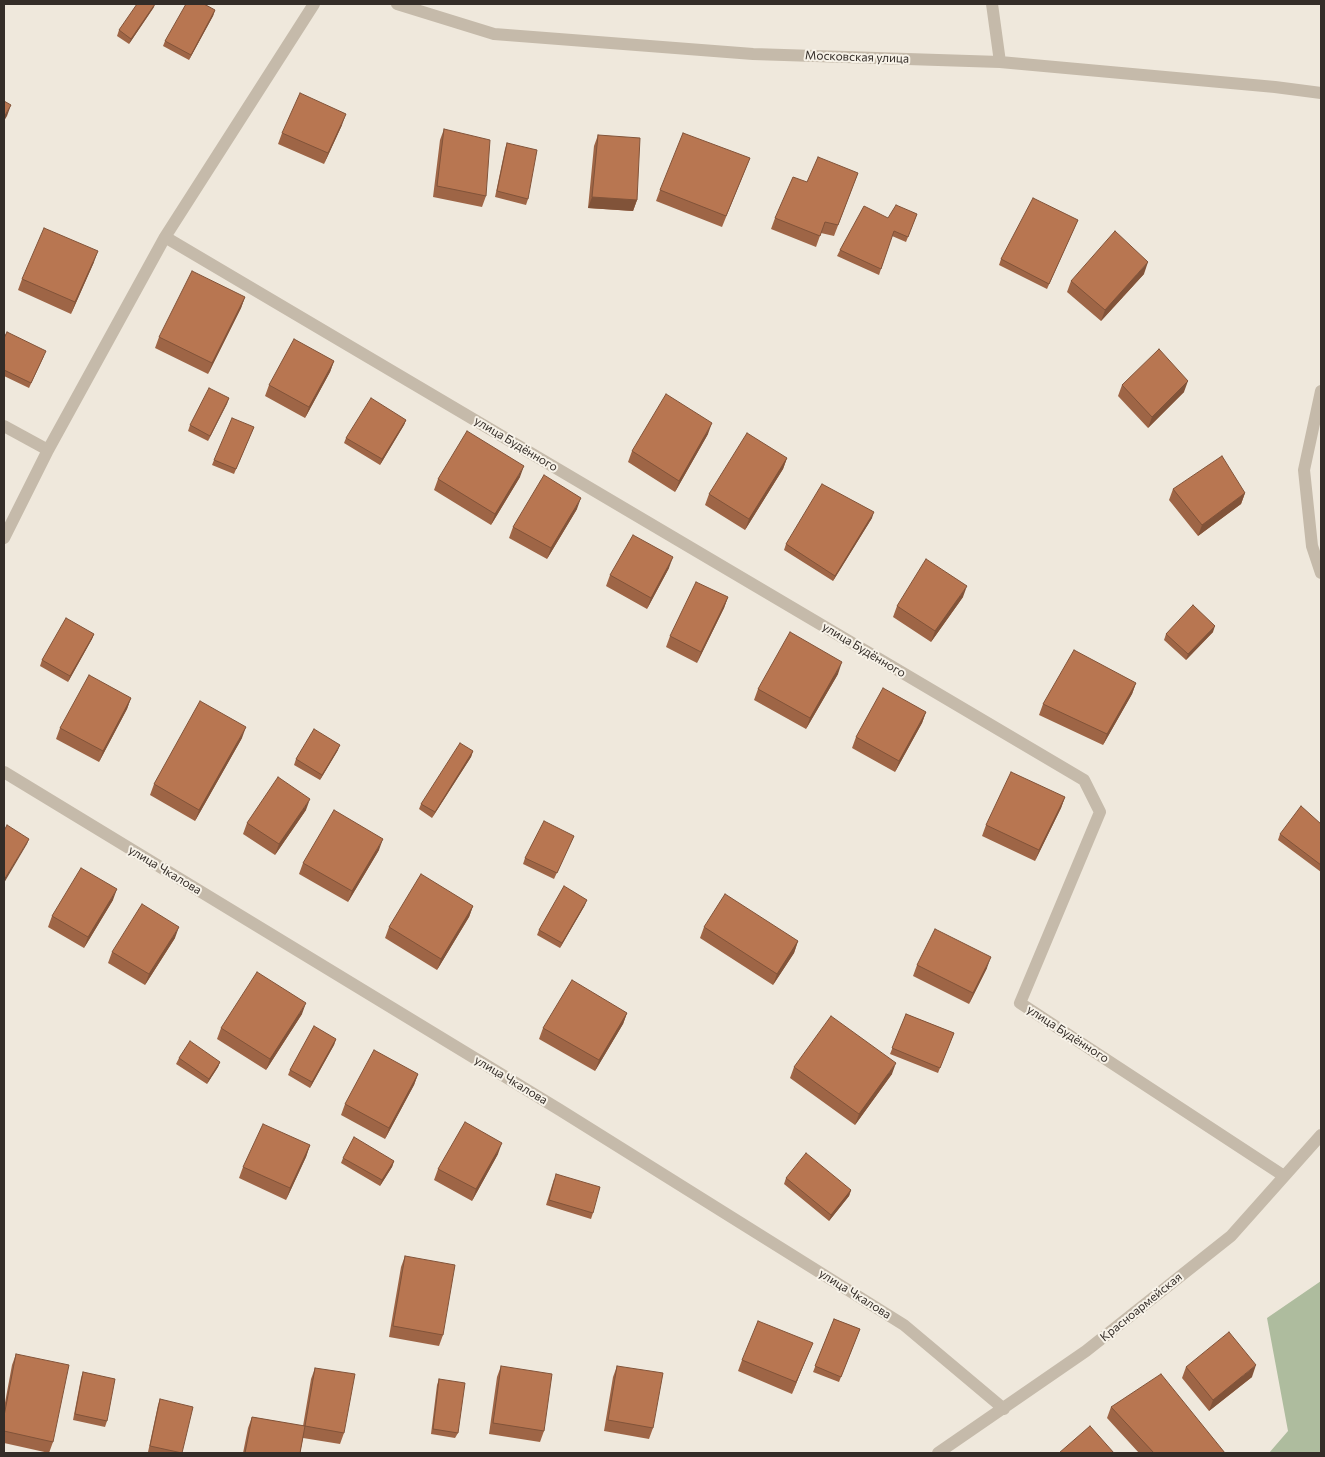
<!DOCTYPE html>
<html>
<head>
<meta charset="utf-8">
<style>
	body { margin:0 }
	#map { position:relative; width:1325px; height:1457px; overflow:hidden; background:#efe8dc; font-family:Commissioner,sans-serif }
	canvas { display:block }
	.frame { position:absolute; inset:0; border:5px solid #342d28; pointer-events:none }
</style>
</head>
<body>
<div id="map">
<canvas width="1325" height="1457"></canvas>
<div class="frame"></div>
</div>
<script>
const ctx = document.querySelector('canvas').getContext('2d');
ctx.lineJoin = 'round';
function fill(path, color) { ctx.fillStyle = color; ctx.fill(path, 'evenodd'); }
const toPath = rows => new Path2D(rows.map(r => 'M' + r).join(''));
function trace(path, color, width, dash) { ctx.strokeStyle = color; ctx.lineWidth = width; ctx.lineCap = dash ? 'butt' : 'round'; ctx.setLineDash(dash || []); ctx.stroke(path); }
function label(font, color, halo, rows, align = 'center') {
  ctx.font = font + ' Commissioner,sans-serif'; ctx.lineWidth = 4; ctx.setLineDash([]); ctx.textBaseline = 'middle'; ctx.strokeStyle = halo; ctx.fillStyle = color; for (const [text, x, y, turn = 0] of rows) {
    ctx.save(); ctx.translate(x, y); ctx.rotate((+turn || 0) * Math.PI / 180); ctx.textAlign = isNaN(turn) ? turn : align; if (halo) ctx.strokeText(text, 0, 0); ctx.fillText(text, 0, 0); ctx.restore();
  }
}
fill(toPath([
	[1321,1281,1321,1453,1269,1453,1288,1431,1267,1318]
]), '#aebc9e');
trace(toPath([
	[397,4,494,34,753,54,1000,62,1275,87,1321,93],
	[992,4,1000,62],
	[165,237,1084,780,1100,812,1020,1003,1284,1176],
	[1321,391,1304,470,1312,546,1321,573],
	[4,426,48,450],
	[4,538,48,450,165,237,314,4],
	[4,772,560,1110,904,1325,1004,1409],
	[938,1453,1086,1351,1231,1236,1321,1135]
]), '#c5baaa', 12);
fill(toPath([
	[154,7,129,44,117,36,119,30],
	[215,10,213,16,189,60,163,46,165,41],
	[342,125,324,164,278,144,282,133],
	[444,129,486,196,482,207,433,197,440,140],
	[598,135,637,200,633,211,588,208,594,146],
	[507,143,528,199,526,205,495,197,505,149],
	[750,158,722,227,656,201,660,190],
	[858,173,834,236,821,233,816,247,771,229,775,218,807,182],
	[917,214,906,242,892,236,879,275,837,256,840,250,888,218],
	[1078,220,1047,289,999,265,1001,259],
	[94,262,71,314,18,290,22,279],
	[1144,274,1101,321,1067,292,1071,281],
	[245,297,241,308,208,374,155,348,159,337],
	[4,338,44,356,29,388,4,376],
	[334,361,330,372,305,418,265,396,269,385],
	[1122,385,1184,392,1148,428,1118,396],
	[229,398,208,441,188,431,190,425],
	[406,420,404,425,380,465,344,443,346,438],
	[254,427,234,474,212,465,214,460],
	[708,434,675,492,628,462,632,451],
	[787,458,783,469,745,530,705,505,709,494],
	[520,477,491,525,434,490,438,479],
	[1173,489,1245,493,1241,504,1198,536,1169,500],
	[577,509,547,559,509,538,513,527],
	[872,518,833,581,784,550,786,544],
	[669,568,647,609,606,586,610,575],
	[728,597,724,608,697,663,666,647,670,636],
	[963,597,931,642,893,617,897,606],
	[1213,632,1186,660,1164,640,1166,634],
	[94,634,92,639,68,682,40,666,42,660],
	[838,674,806,729,754,700,758,689],
	[1136,683,1132,694,1103,745,1039,715,1043,704],
	[131,698,127,709,99,762,56,739,60,728],
	[926,712,922,723,895,772,852,748,856,737],
	[242,738,195,821,150,795,154,784],
	[338,750,320,780,294,765,296,759],
	[473,751,471,757,432,818,419,809,421,804],
	[1065,797,1061,808,1035,861,982,836,986,825],
	[306,810,275,855,243,834,247,823],
	[1321,824,1321,872,1278,840,1280,834],
	[574,836,554,879,523,864,525,858],
	[379,850,348,902,299,874,303,863],
	[113,900,84,948,48,927,52,916],
	[585,905,560,948,537,935,539,930],
	[473,906,469,917,437,970,385,938,389,927],
	[704,927,798,941,794,953,773,985,700,938],
	[175,938,145,985,108,963,112,952],
	[917,965,987,968,969,1004,913,976],
	[627,1013,623,1024,595,1071,539,1039,543,1028],
	[302,1014,266,1070,217,1039,221,1028],
	[906,1014,954,1033,938,1073,890,1054],
	[336,1039,334,1045,310,1088,288,1075,290,1070],
	[179,1058,220,1062,218,1067,207,1084,176,1064],
	[794,1067,892,1074,855,1125,790,1078],
	[418,1074,414,1085,385,1139,341,1115,345,1104],
	[310,1145,306,1157,286,1200,239,1178,243,1167],
	[498,1154,472,1201,434,1180,438,1169],
	[343,1158,394,1161,392,1167,380,1186,341,1163],
	[786,1178,851,1190,849,1196,829,1221,784,1184],
	[554,1179,593,1213,591,1219,546,1205],
	[405,1256,443,1335,439,1346,389,1337,401,1267],
	[834,1319,860,1329,839,1382,813,1372],
	[16,1354,53,1442,49,1453,4,1443,4,1408,12,1365],
	[808,1354,792,1394,738,1371,742,1360],
	[501,1366,544,1431,540,1442,489,1434,497,1377],
	[617,1366,653,1428,649,1439,604,1431,613,1377],
	[1186,1367,1252,1377,1209,1411,1182,1378],
	[315,1368,344,1433,340,1444,303,1438,300,1453,243,1453,248,1428,252,1417,303,1426,311,1379],
	[83,1372,107,1421,105,1427,73,1420,81,1378],
	[439,1379,458,1433,455,1438,431,1434,437,1385],
	[160,1399,182,1453,155,1453,148,1452,158,1405],
	[1111,1407,1225,1453,1139,1453,1107,1418]
]), '#9e6546');
fill(toPath([
	[155,4,154,7,129,44,131,39],
	[215,10,213,16,189,60,191,55],
	[11,105,7,116,4,121,4,117],
	[346,114,342,125,324,164,328,153],
	[592,197,637,200,633,211,588,208],
	[98,251,94,262,71,314,75,302],
	[1148,262,1144,274,1101,321,1105,310],
	[245,297,241,308,208,374,212,363],
	[334,361,330,372,305,418,309,407],
	[1188,381,1184,392,1148,428,1152,417],
	[229,398,227,404,208,441,210,436],
	[406,420,404,425,380,465,382,459],
	[712,423,708,434,675,492,679,481],
	[787,458,783,469,745,530,749,519],
	[524,466,520,477,491,525,495,514],
	[1245,493,1241,504,1198,536,1202,525],
	[581,498,577,509,547,559,551,548],
	[874,512,872,518,833,581,835,576],
	[673,557,669,568,647,609,651,598],
	[967,586,963,597,931,642,935,631],
	[728,597,724,608,697,663,701,652],
	[1215,626,1213,632,1186,660,1188,654],
	[94,634,92,639,68,682,70,676],
	[842,662,838,674,806,729,810,718],
	[1136,683,1132,694,1103,745,1107,734],
	[131,698,127,709,99,762,103,751],
	[926,712,922,723,895,772,899,761],
	[246,727,242,738,195,821,199,810],
	[340,745,338,750,320,780,322,775],
	[473,751,471,757,432,818,435,812],
	[1065,797,1061,808,1035,861,1039,850],
	[310,799,306,810,275,855,279,844],
	[29,839,27,844,4,883,4,880],
	[383,839,379,850,348,902,352,891],
	[117,889,113,900,84,948,88,937],
	[587,900,585,905,560,948,562,943],
	[473,906,469,917,437,970,441,959],
	[179,927,175,938,145,985,149,974],
	[798,941,794,953,773,985,777,974],
	[991,957,987,968,969,1004,973,993],
	[306,1003,302,1014,266,1070,270,1059],
	[627,1013,623,1024,595,1071,599,1060],
	[336,1039,334,1045,310,1088,312,1082],
	[220,1062,218,1067,207,1084,209,1079],
	[896,1063,892,1074,855,1125,859,1114],
	[418,1074,414,1085,385,1139,389,1128],
	[502,1143,498,1154,472,1201,476,1189],
	[310,1145,306,1157,286,1200,290,1188],
	[394,1161,392,1167,380,1186,382,1180],
	[851,1190,849,1196,829,1221,831,1215],
	[813,1343,808,1354,792,1394,796,1382],
	[1256,1365,1252,1377,1209,1411,1213,1400]
]), '#815339');
const building = toPath([
	[137,4,155,4,131,39,119,30,137,4],
	[186,4,204,4,215,10,191,55,165,41,186,4],
	[300,93,346,114,328,153,282,133,300,93],
	[4,101,11,105,4,117,4,101],
	[444,129,490,140,486,196,437,186,444,129],
	[683,133,750,158,726,216,660,190,683,133],
	[598,135,640,138,637,200,592,197,598,135],
	[507,143,537,150,528,199,497,191,507,143],
	[818,157,858,173,838,225,825,222,820,236,775,218,793,177,807,182,818,157],
	[1033,198,1078,220,1049,284,1001,259,1033,198],
	[896,205,917,214,908,237,894,231,881,269,840,250,864,206,888,218,896,205],
	[44,228,98,251,75,302,22,279,44,228],
	[1115,231,1148,262,1105,310,1071,281,1115,231],
	[192,271,245,297,212,363,159,337,192,271],
	[7,332,46,351,31,383,4,370,4,338,7,332],
	[294,339,334,361,309,407,269,385,294,339],
	[1159,349,1188,381,1152,417,1122,385,1159,349],
	[209,388,229,398,210,436,190,425,209,388],
	[666,394,712,423,679,481,632,451,666,394],
	[371,398,406,420,382,459,346,438,371,398],
	[232,418,254,427,236,469,214,460,232,418],
	[467,431,524,466,495,514,438,479,467,431],
	[747,433,787,458,749,519,709,494,747,433],
	[1222,456,1245,493,1202,525,1173,489,1222,456],
	[544,475,581,498,551,548,513,527,544,475],
	[822,484,874,512,835,576,786,544,822,484],
	[633,535,673,557,651,598,610,575,633,535],
	[926,559,967,586,935,631,897,606,926,559],
	[696,582,728,597,701,652,670,636,696,582],
	[1193,605,1215,626,1188,654,1166,634,1193,605],
	[66,618,94,634,70,676,42,660,66,618],
	[790,632,842,662,810,718,758,689,790,632],
	[1074,650,1136,683,1107,734,1043,704,1074,650],
	[89,675,131,698,103,751,60,728,89,675],
	[883,688,926,712,899,761,856,737,883,688],
	[200,701,246,727,199,810,154,784,200,701],
	[314,729,340,745,322,775,296,759,314,729],
	[460,743,473,751,435,812,421,804,460,743],
	[1011,772,1065,797,1039,850,986,825,1011,772],
	[278,777,310,799,279,844,247,823,278,777],
	[1301,806,1321,824,1321,865,1280,834,1301,806],
	[334,810,383,839,352,891,303,863,334,810],
	[544,821,574,836,557,873,525,858,544,821],
	[7,825,29,839,4,880,4,831,7,825],
	[81,868,117,889,88,937,52,916,81,868],
	[421,874,473,906,441,959,389,927,421,874],
	[564,886,587,900,562,943,539,930,564,886],
	[725,894,798,941,777,974,704,927,725,894],
	[142,904,179,927,149,974,112,952,142,904],
	[935,929,991,957,973,993,917,965,935,929],
	[257,972,306,1003,270,1059,221,1028,257,972],
	[572,980,627,1013,599,1060,543,1028,572,980],
	[906,1014,954,1033,940,1068,892,1048,906,1014],
	[831,1016,896,1063,859,1114,794,1067,831,1016],
	[314,1026,336,1039,312,1082,290,1070,314,1026],
	[190,1041,220,1062,209,1079,179,1058,190,1041],
	[374,1050,418,1074,389,1128,345,1104,374,1050],
	[465,1122,502,1143,476,1189,438,1169,465,1122],
	[263,1124,310,1145,290,1188,243,1167,263,1124],
	[354,1137,394,1161,382,1180,343,1158,354,1137],
	[806,1153,851,1190,831,1215,786,1178,806,1153],
	[556,1174,600,1187,593,1213,549,1200,556,1174],
	[405,1256,455,1265,443,1335,393,1326,405,1256],
	[834,1319,860,1329,841,1377,815,1366,834,1319],
	[758,1321,813,1343,796,1382,742,1360,758,1321],
	[1229,1332,1256,1365,1213,1400,1186,1367,1229,1332],
	[16,1354,69,1365,53,1442,4,1431,4,1416,16,1354],
	[501,1366,552,1374,544,1431,493,1423,501,1366],
	[617,1366,663,1373,653,1428,608,1420,617,1366],
	[315,1368,355,1374,344,1433,305,1426,300,1453,245,1453,252,1417,305,1426,315,1368],
	[83,1372,115,1379,107,1421,75,1414,83,1372],
	[1161,1374,1225,1453,1154,1453,1111,1407,1161,1374],
	[439,1379,465,1383,458,1433,433,1429,439,1379],
	[160,1399,193,1407,182,1453,150,1446,160,1399],
	[1090,1426,1114,1453,1059,1453,1090,1426]
]);
fill(building, '#b87651');
trace(building, '#815339', 1);
label('12px', '#342d28', '#f7f2e8', [
	["Московская улица",857,57,2],
	["улица Будённого",516,444,31],
	["улица Будённого",864,650,31],
	["улица Чкалова",165,870,31],
	["улица Будённого",1068,1034,33],
	["улица Чкалова",511,1080,31],
	["улица Чкалова",855,1294,32],
	["Красноармейская",1141,1307,-39]
]);
</script>
</body>
</html>
